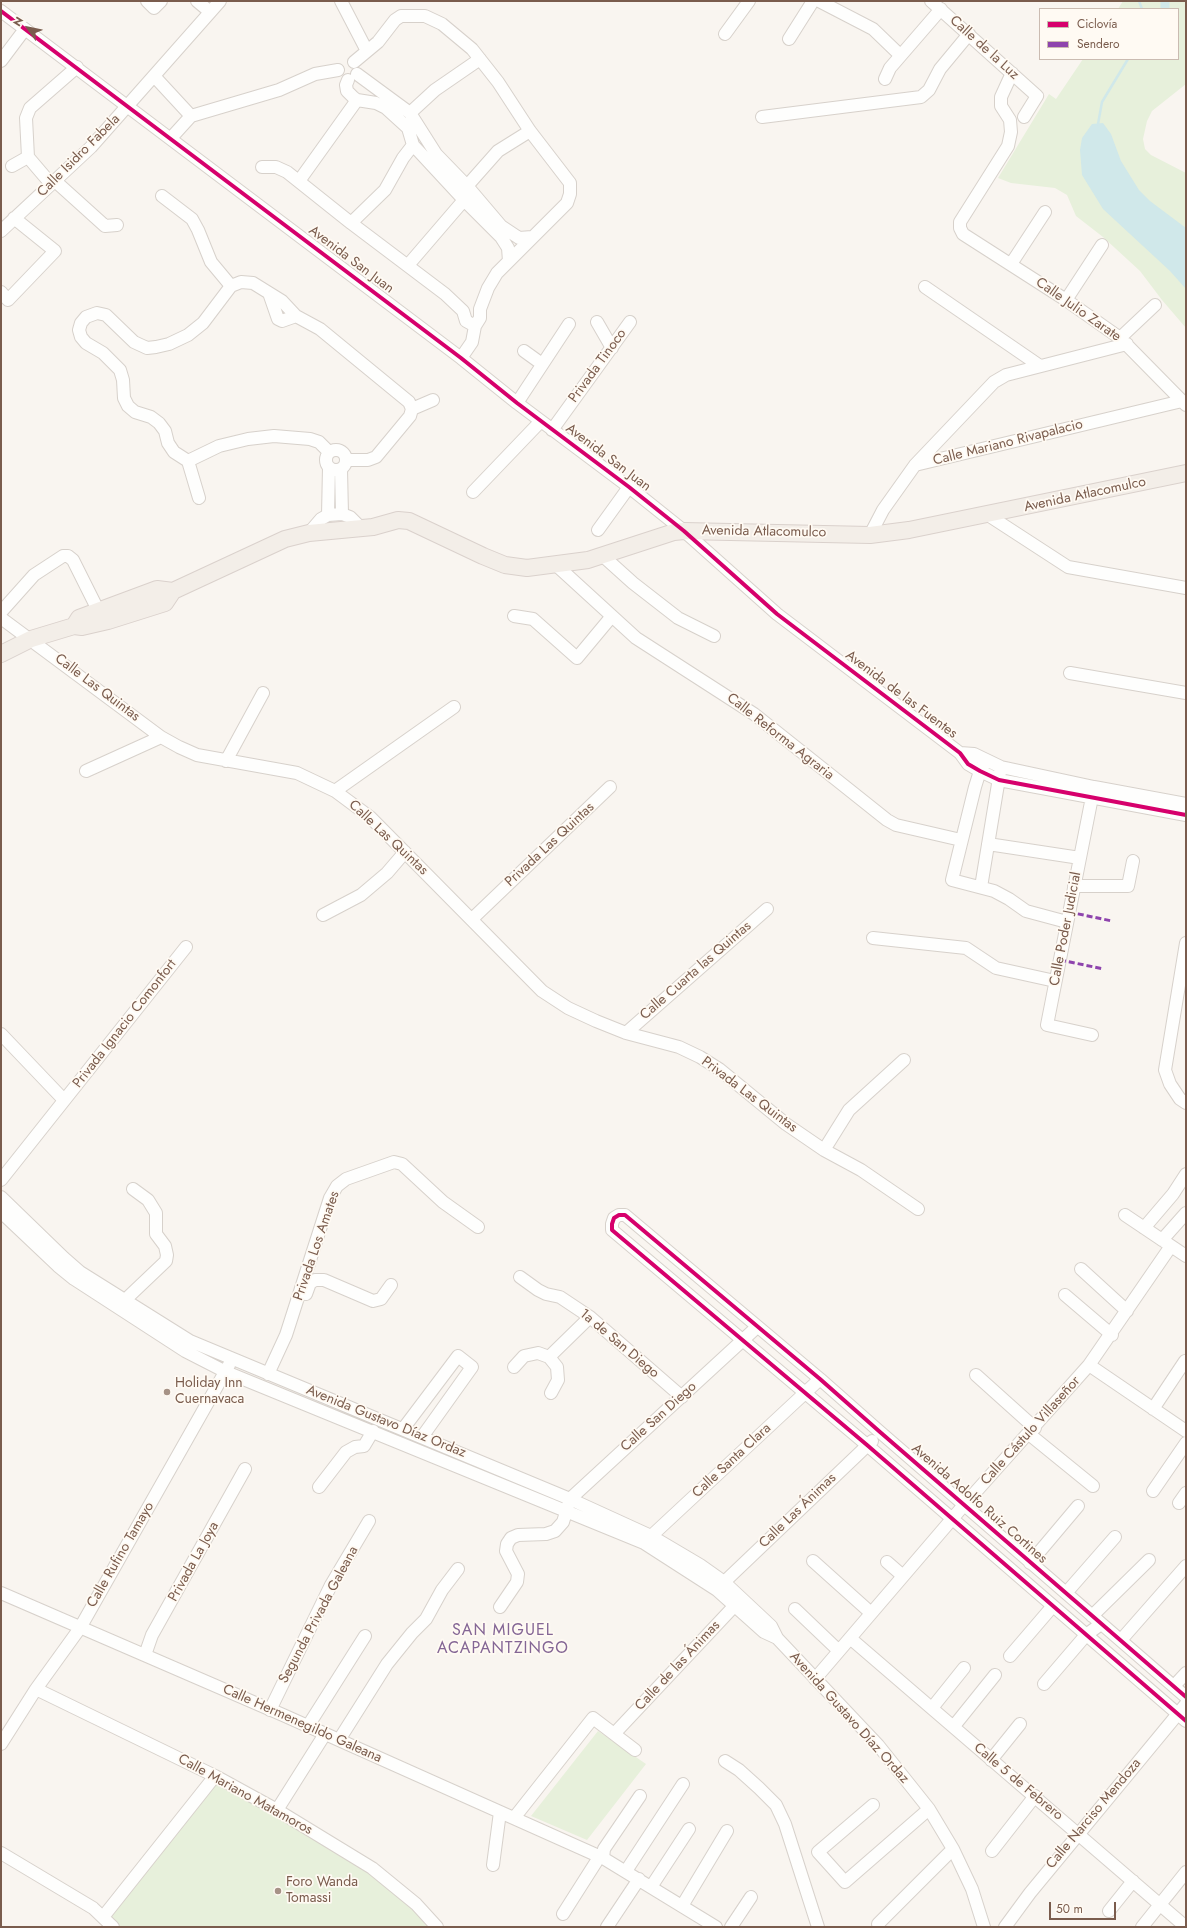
<!DOCTYPE html>
<html>
<head>
<meta charset="utf-8">
<style>
	body { margin:0 }
	#map { position:relative; width:1187px; height:1928px; overflow:hidden; background:#f9f5f0; font-family:Jost,sans-serif }
	canvas { display:block }
	.frame { position:absolute; inset:0; border:2px solid #7a5c4d; pointer-events:none }
	.legend { position:absolute; left:1039px; top:8px; width:140px; height:52px; box-sizing:border-box; background:#fffaf3; border:1px solid #cabbb1; margin:0; padding:5px 7px; list-style:none; font-size:12px; color:#7a5c4d }
	.legend li { display:flex; align-items:center; gap:8px; height:20px }
	.legend b { width:20px; border:1px solid #cabbb1 }
	.north { position:absolute; left:8px; top:8px; width:40px; height:40px; -webkit-text-stroke:3px #fffaf3; paint-order:stroke; rotate:303deg; font-size:11px; font-weight:700; line-height:16px; text-align:center; color:#7a5c4d }
	.north::after { content:''; display:block; margin:auto; width:14px; height:18px; background:#7a5c4d; clip-path:polygon(50% 0,100% 100%,50% 72%,0 100%) }
	.scale { position:absolute; left:1049px; top:1902px; width:67px; height:18px; box-sizing:border-box; border:2px solid #7a5c4d; border-top:0; padding-left:5px; font-size:12px; line-height:14px; white-space:nowrap; color:#7a5c4d; -webkit-text-stroke:3px #fffaf3; paint-order:stroke }
</style>
</head>
<body>
<div id="map">
<canvas width="1187" height="1928"></canvas>
<div class="frame"></div>
<ul class="legend">
<li><b style="height:5px;background:#d6006c"></b>Ciclovía</li>
<li><b style="height:5px;background:#8e44ad"></b>Sendero</li>
</ul>
<div class="north">N</div>
<div class="scale">50 m</div>
</div>
<script>
const ctx = document.querySelector('canvas').getContext('2d');
ctx.lineJoin = 'round';
function fill(path, color) { ctx.fillStyle = color; ctx.fill(path, 'evenodd'); }
const toPath = rows => new Path2D(rows.map(r => 'M' + r).join(''));
function trace(path, color, width, dash) { ctx.strokeStyle = color; ctx.lineWidth = width; ctx.lineCap = dash ? 'butt' : 'round'; ctx.setLineDash(dash || []); ctx.stroke(path); }
function label(font, color, halo, rows, align = 'center') {
  ctx.font = font + ' Jost,sans-serif'; ctx.lineWidth = 3.5; ctx.setLineDash([]); ctx.textBaseline = 'middle'; ctx.strokeStyle = halo; ctx.fillStyle = color; for (const [text, x, y, turn = 0] of rows) {
    ctx.save(); ctx.translate(x, y); ctx.rotate((+turn || 0) * Math.PI / 180); ctx.textAlign = isNaN(turn) ? turn : align; if (halo) ctx.strokeText(text, 0, 0); ctx.fillText(text, 0, 0); ctx.restore();
  }
}
fill(toPath([
	[1123,1,1186,1,1186,84,1152,111,1147,121,1143,139,1145,149,1151,155,1186,173,1186,328,1162,300,1140,271,1103,237,1076,216,1067,195,1055,188,1011,183,998,178,1049,94,1056,99,1083,59,1178,59,1178,9,1118,9],
	[598,1731,646,1764,587,1840,531,1816],
	[218,1778,344,1852,411,1902,427,1927,120,1927,109,1915]
]), '#e7f0db');
fill(toPath([
	[1103,123,1111,134,1121,161,1139,190,1150,201,1186,228,1186,289,1170,271,1103,209,1082,175,1080,150,1082,138,1092,124]
]), '#d0e8ea');
trace(toPath([
	[1139,1,1142,9],
	[1098,124,1102,102,1128,59]
]), '#d0e8ea', 2.5);
trace(toPath([
	[1165,1,1165,9]
]), '#d0e8ea', 9);
const minor = toPath([
	[147,1,154,8,161,1],
	[197,1,209,11],
	[341,1,367,51],
	[819,1,873,29,900,55],
	[931,1,1037,96,1024,117],
	[1,11,461,358,517,403,629,487,684,531,777,614,960,753,968,764,980,771,999,780,1186,815],
	[725,34,749,1],
	[789,39,813,1],
	[1,61,25,29],
	[354,62,378,42,395,20,401,16,425,16,442,24,472,49,498,82,530,131,570,183,570,194,567,203,497,273,488,288,480,309,480,318,475,326,472,342,461,358],
	[1012,73,1001,97,1001,106,1010,120,1011,132,1008,146,960,222,960,228,963,234,1066,300,1120,338,1186,405],
	[357,74,410,113,436,154,467,186,501,226,519,238,532,237],
	[154,76,191,116],
	[885,79,890,68,941,9],
	[348,80,346,85,347,91,353,97,357,100,376,103,386,108,408,128,413,145,464,200,501,237,508,248,509,261],
	[410,113,435,90,480,59],
	[762,117,921,97,929,90,940,69,969,34],
	[171,138,191,116,279,90,315,74,338,70],
	[12,166,28,157],
	[262,167,276,167,287,172,351,223,445,294,463,311,466,321,475,326],
	[54,180,105,226,117,225],
	[299,181,357,100],
	[51,184,28,157,26,118,30,108,77,67],
	[467,186,498,151,530,131],
	[162,196,192,219,198,230,211,262,231,286],
	[351,223,385,190,403,158,413,145],
	[1,231,91,147,220,1],
	[409,264,464,200],
	[1011,264,1045,212],
	[925,287,1040,366],
	[1,292,8,300,55,251,14,218],
	[269,293,278,319,282,321,296,316],
	[1066,300,1102,245],
	[597,322,612,348],
	[1120,338,1155,305],
	[524,351,542,364],
	[517,403,569,324],
	[412,409,433,400],
	[552,430,630,322],
	'326 460a10 10 0 1 1 20 0a10 10 0 1 1-20 0Z',
	[188,461,219,446,248,439,274,436,310,439,319,442,329,452],
	[915,465,1182,401],
	[341,469,342,514],
	[473,492,541,421],
	[199,498,188,461,174,452,168,443,165,431,159,423,151,417,135,412,128,406,124,398,123,380,120,370,103,353,86,343,81,337,79,330,81,323,86,317,97,313,106,315,134,342,147,348,156,347,169,344,188,335,203,323,231,286,241,282,253,283,282,301,296,316,320,329,409,402,412,409,410,416,376,457,368,460,346,460],
	[328,515,329,467],
	[988,515,1068,567,1186,588],
	[598,530,629,487],
	[309,533,321,519,328,515,342,514,350,517,362,529],
	[870,535,883,510,915,465,994,382,1006,375,1127,344],
	[603,556,633,583,678,618,714,636],
	[555,564,636,638,754,714,887,820,896,825,961,840],
	[1,612,34,575,63,556,68,556,73,560,95,604,99,620],
	[514,616,533,619,577,658,612,616],
	[1,618,161,737,179,747,197,755,297,773,335,791,370,817,542,991,568,1008,596,1021,626,1033,679,1047,700,1057,719,1069,786,1124,824,1150,861,1170,918,1209],
	[1070,673,1186,693],
	[960,753,974,754,1001,767,1094,787,1186,804],
	[226,761,263,693],
	[986,761,980,771,975,787,952,880,994,891,1009,899,1026,911,1067,922],
	[86,771,161,737],
	[335,791,454,707],
	[988,844,1080,858],
	[1074,886,1128,886,1133,861],
	[981,887,1000,772],
	[323,915,361,895,387,873,405,852],
	[472,919,610,787],
	[873,938,966,948,996,968,1055,981],
	[1186,943,1165,1070,1170,1084,1180,1099,1186,1103],
	[626,1033,767,909],
	[1,1034,64,1100],
	[1092,1035,1047,1025,1094,787],
	[824,1150,849,1110,904,1060],
	[1,1180,186,947],
	[1,1197,64,1258,80,1272,190,1341,570,1499,651,1536,700,1565,724,1582,771,1626,777,1638,878,1745,929,1809,953,1849,972,1889,984,1927],
	[1,1212,58,1266,74,1279,185,1351,226,1372,644,1543,717,1590,764,1632,777,1638],
	[1125,1215,1186,1256],
	[1144,1228,1173,1194,1186,1174],
	[1162,1240,1186,1213],
	[1081,1269,1127,1311],
	[520,1277,538,1290,546,1294,560,1297,590,1317,682,1397],
	[306,1294,310,1283,315,1280,324,1280,373,1301,381,1299,391,1285],
	[1065,1295,1112,1335],
	[125,1300,166,1261,167,1255,165,1246,156,1234,156,1213,148,1200,133,1189],
	[549,1357,590,1317],
	[1089,1365,1186,1431],
	[514,1367,524,1356,538,1353,549,1357,557,1367,558,1380,551,1393],
	[268,1374,286,1335,330,1198,337,1186,346,1179,394,1162,402,1164,443,1202,478,1227],
	[976,1375,1035,1428],
	[1153,1409,1185,1361],
	[403,1429,458,1356,472,1367,422,1437],
	[1029,1434,1093,1486],
	[319,1487,346,1452,355,1447,364,1446,373,1431],
	[1153,1491,1186,1443],
	[1179,1503,1186,1493],
	[647,1540,820,1379],
	[813,1561,871,1613],
	[887,1562,903,1576],
	[1030,1563,1078,1506],
	[719,1587,872,1441],
	[1,1593,283,1715,603,1858,716,1927],
	[1066,1593,1115,1537],
	[500,1607,517,1582,518,1574,506,1551,507,1544,511,1538,518,1535,546,1534,555,1531,563,1522,570,1499,757,1327],
	[795,1609,839,1651],
	[1092,1616,1149,1560],
	[850,1638,1186,1927],
	[1121,1640,1186,1566],
	[145,1655,152,1635,245,1469],
	[1010,1656,1052,1607],
	[815,1679,964,1505,1089,1365,1171,1246],
	[1044,1684,1086,1635,1101,1624],
	[1174,1686,1186,1673],
	[36,1689,215,1776,277,1810,372,1868,416,1904,437,1927],
	[1186,1697,880,1432,820,1379,625,1215,619,1215,614,1218,612,1224,612,1230,867,1445,1186,1721],
	[932,1708,964,1668],
	[270,1710,331,1585,369,1521],
	[308,1726,365,1636],
	[954,1726,995,1675],
	[614,1734,739,1601],
	[339,1740,387,1664,412,1633,426,1619,442,1590,458,1569],
	[1,1744,36,1689,80,1628,229,1365],
	[991,1760,1020,1724],
	[725,1761,739,1770,759,1788,776,1805,785,1824,818,1927],
	[873,1805,818,1852,845,1882,929,1809],
	[277,1810,325,1734],
	[514,1818,593,1718,635,1750],
	[992,1851,1035,1796],
	[1,1853,93,1908,113,1927],
	[603,1858,604,1849,640,1796],
	[493,1865,500,1812],
	[626,1871,683,1784],
	[651,1887,689,1829],
	[682,1906,727,1831],
	[1109,1911,1133,1881],
	[563,1914,598,1859,603,1858],
	[103,1917,215,1776],
	[878,1924,953,1849],
	[607,1927,639,1879],
	[731,1927,751,1897],
	[1005,1927,1030,1893,1186,1704],
	[1142,1927,1186,1872]
]);
const major = toPath([
	[74,626,79,618,157,589,173,591],
	[1,654,31,639,74,626,82,627,108,621,165,603,173,591,285,539,309,533,373,527,398,520,409,521,483,556,505,565,527,568,588,560,674,532,684,531,870,535,909,530,1186,473]
]);
trace(minor, '#d7d1cb', 14);
trace(major, '#dad1cc', 18);
trace(minor, '#fefefd', 12);
trace(major, '#f3eee8', 16);
trace(toPath([
	[1069,912,1112,921],
	[1060,960,1104,969]
]), '#8e44ad', 3, [6, 3]);
trace(toPath([
	[1,11,461,358,517,403,629,487,684,531,777,614,960,753,968,764,980,771,999,780,1186,815],
	[1186,1697,880,1432,820,1379,625,1215,619,1215,614,1218,612,1224,612,1230,867,1445,1186,1721]
]), '#d6006c', 4);
for (const [x, y, r, color] of [
	[167,1392,4,"#a69286"],
	[278,1891,4,"#a69286"]
]) { const dot = new Path2D(); dot.arc(x, y, r, 0, 2 * Math.PI); ctx.fillStyle = color; ctx.fill(dot); trace(dot, '#fffaf3', 1.5); }
label('14px', '#7a5c4d', '#fffaf3', [
	["Calle de la Luz",984,48,42],
	["Calle Isidro Fabela",79,156,-45],
	["Avenida San Juan",351,260,37],
	["Calle Julio Zarate",1078,310,35],
	["Privada Tinoco",598,366,-54],
	["Calle Mariano Rivapalacio",1008,443,-14],
	["Avenida San Juan",608,458,37],
	["Avenida Atlacomulco",1085,495,-12],
	["Avenida Atlacomulco",764,532,1],
	["Calle Las Quintas",97,688,37],
	["Avenida de las Fuentes",901,695,37],
	["Calle Reforma Agraria",780,737,38],
	["Calle Las Quintas",388,838,43],
	["Privada Las Quintas",550,845,-43],
	["Calle Poder Judicial",1066,929,-79],
	["Calle Cuarta las Quintas",696,971,-41],
	["Privada Ignacio Comonfort",125,1024,-52],
	["Privada Las Quintas",749,1095,37],
	["Privada Los Amates",317,1246,-71],
	["1a de San Diego",619,1344,40],
	["Calle San Diego",659,1417,-42],
	["Avenida Gustavo Díaz Ordaz",386,1422,22],
	["Calle Cástulo Villaseñor",1031,1431,-48],
	["Calle Santa Clara",732,1461,-43],
	["Avenida Adolfo Ruiz Cortines",979,1504,41],
	["Calle Las Ánimas",798,1511,-44],
	["Calle Rufino Tamayo",121,1555,-60],
	["Privada La Joya",194,1562,-61],
	["Segunda Privada Galeana",319,1615,-62],
	["Calle de las Ánimas",678,1666,-47],
	["Avenida Gustavo Díaz Ordaz",849,1718,48],
	["Calle Hermenegildo Galeana",302,1724,24],
	["Calle 5 de Febrero",1018,1782,40],
	["Calle Mariano Matamoros",245,1795,29],
	["Calle Narciso Mendoza",1094,1814,-50]
]);
label('14px', '#7a5c4d', '#fffaf3', [
	["Holiday Inn",175,1384],
	["Cuernavaca",175,1400],
	["Foro Wanda",286,1883],
	["Tomassi",286,1899]
], 'left');
ctx.letterSpacing = '1px';
label('16px', '#846695', '#fffaf3', [
	["SAN MIGUEL",503,1631],
	["ACAPANTZINGO",503,1649]
]);
ctx.letterSpacing = '0px';
</script>
</body>
</html>
